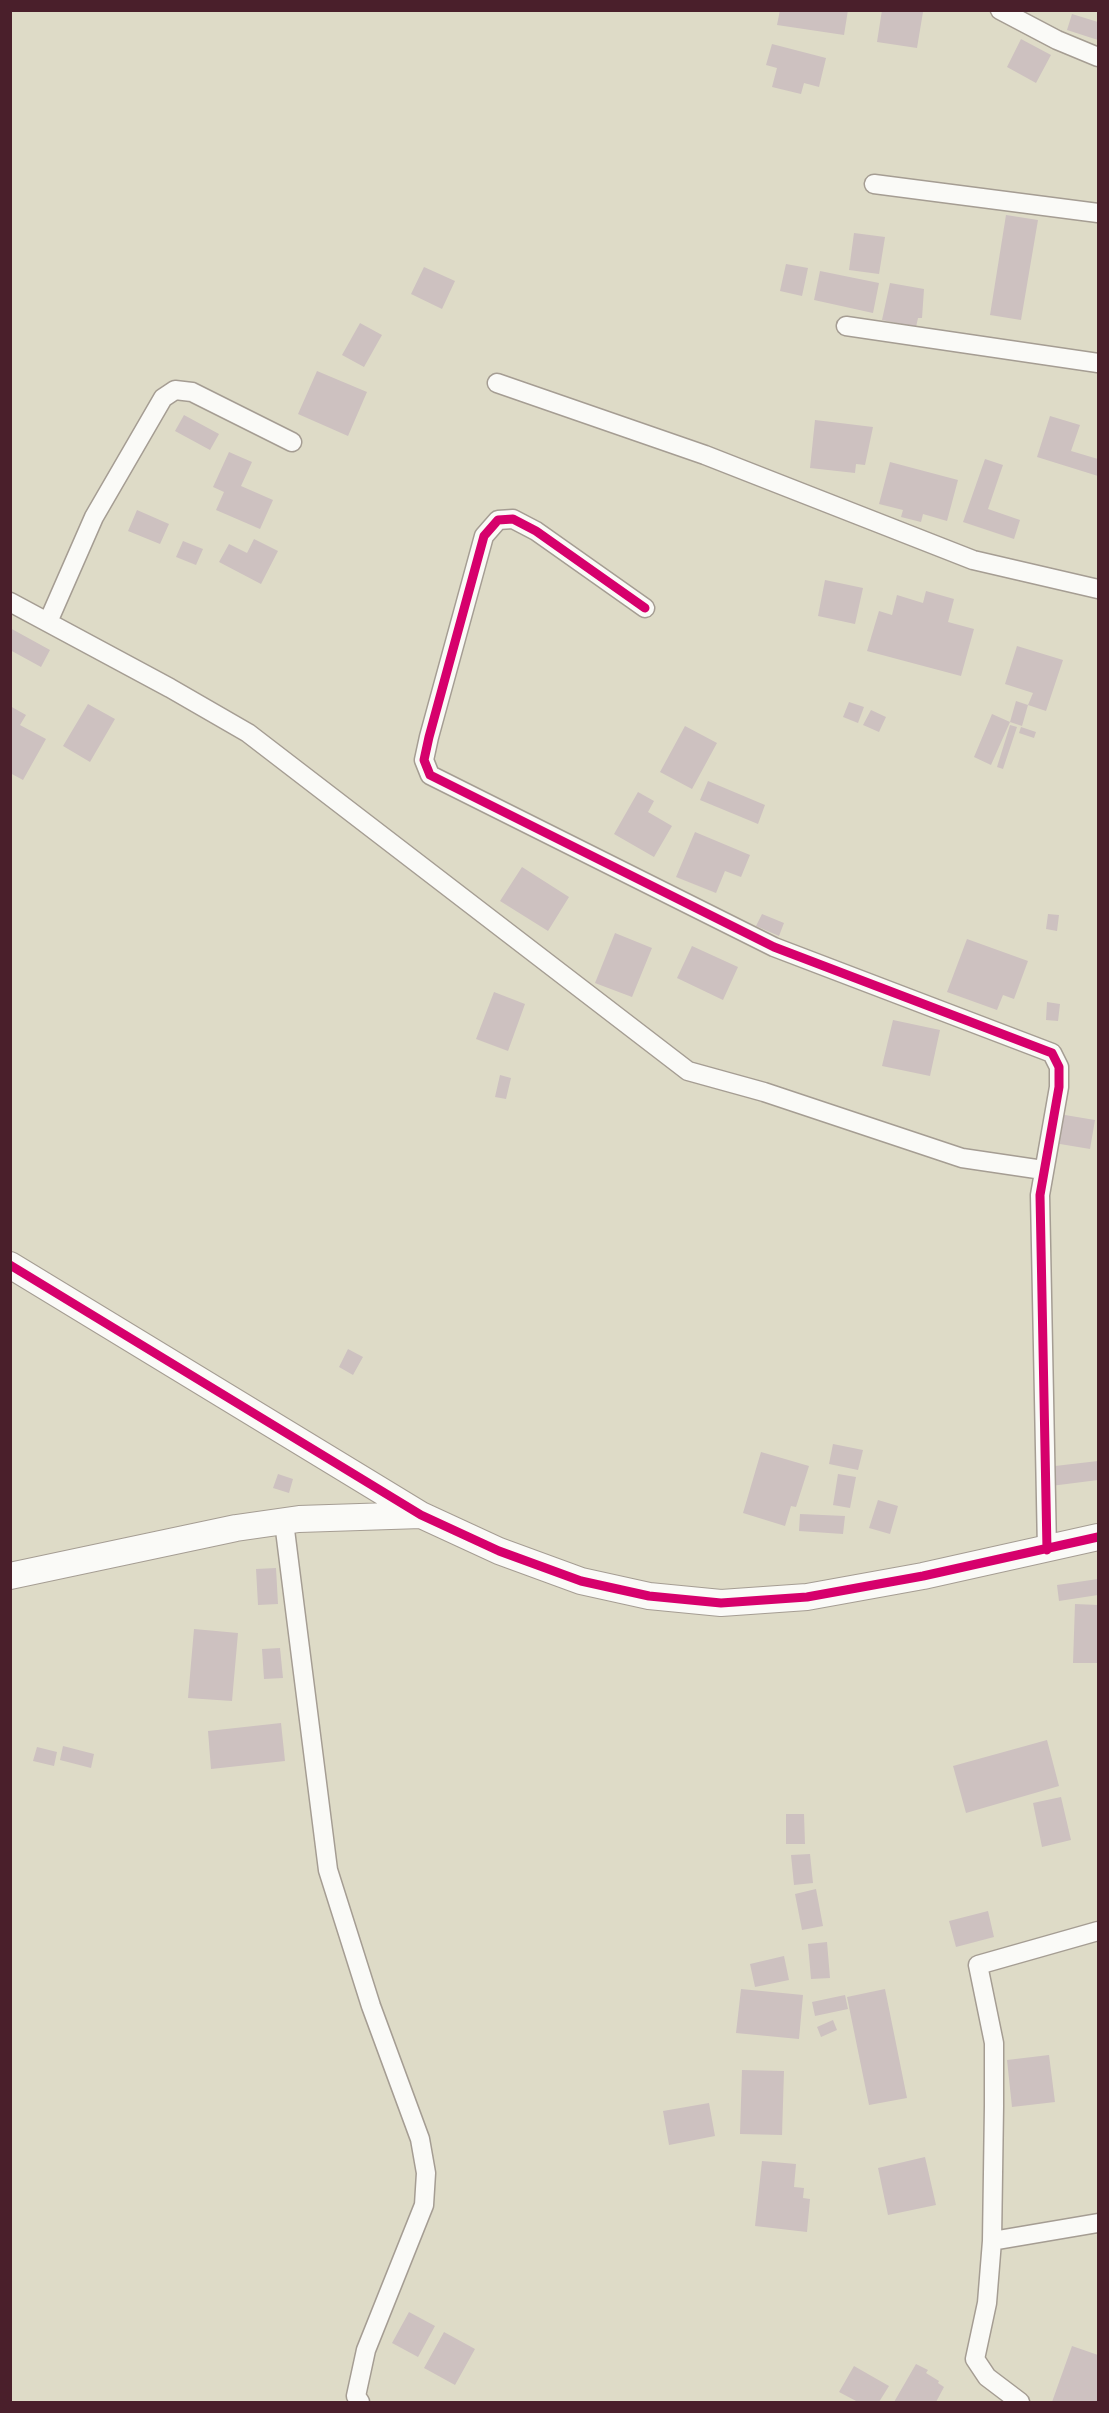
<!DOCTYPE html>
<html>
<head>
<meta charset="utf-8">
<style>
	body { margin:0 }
	#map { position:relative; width:1109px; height:2413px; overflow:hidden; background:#dedbc7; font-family:"Indie Flower",sans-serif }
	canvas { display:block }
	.frame { position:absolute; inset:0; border:12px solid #4a1f2b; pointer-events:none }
</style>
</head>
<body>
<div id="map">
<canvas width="1109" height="2413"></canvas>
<div class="frame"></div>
</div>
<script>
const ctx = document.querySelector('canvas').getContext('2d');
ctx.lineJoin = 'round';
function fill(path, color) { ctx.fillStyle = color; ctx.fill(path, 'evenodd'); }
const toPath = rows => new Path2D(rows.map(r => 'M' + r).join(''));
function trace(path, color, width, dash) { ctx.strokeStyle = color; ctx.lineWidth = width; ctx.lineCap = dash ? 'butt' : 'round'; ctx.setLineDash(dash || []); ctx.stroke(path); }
fill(toPath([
	[780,10,848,10,844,35,777,25],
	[882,10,923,12,917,48,877,42],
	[1072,14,1098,22,1098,40,1067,30],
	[1021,39,1051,55,1036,83,1007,67],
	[772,44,826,58,819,87,804,83,801,94,772,87,777,68,766,65],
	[1006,215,1038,220,1021,320,990,315],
	[854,233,885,237,879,274,849,270],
	[786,264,808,268,802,296,780,291],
	[424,267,455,281,442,309,411,294],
	[820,271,879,283,873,313,814,300],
	[890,283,924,289,922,318,918,318,916,327,882,320],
	[360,323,382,335,364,367,342,355],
	[317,371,367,392,348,436,298,414],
	[184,415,219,434,210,450,175,431],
	[1050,416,1080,425,1071,451,1098,459,1098,476,1037,457],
	[815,420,873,427,865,465,856,464,855,473,810,468],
	[229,452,252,462,241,486,273,500,260,529,216,510,224,492,213,487],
	[985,459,1003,465,988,509,1020,520,1014,539,963,522],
	[890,462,958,480,947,521,923,514,921,522,901,517,903,510,879,504],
	[137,510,169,524,160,544,128,531],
	[254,539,278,551,261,584,219,562,229,544,247,553],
	[183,541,203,549,196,565,176,557],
	[825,580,863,588,855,624,818,616],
	[926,591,954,599,948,622,974,629,961,676,867,651,879,611,892,615,897,595,923,603],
	[10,628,50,650,41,667,10,650],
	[1017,646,1063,660,1046,711,1028,705,1033,693,1005,684],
	[1016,701,1028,705,1022,726,1010,722],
	[849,702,864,707,858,723,843,717],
	[88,704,115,719,90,762,63,746],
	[10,706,26,715,20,725,46,739,23,780,10,773],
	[871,710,886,717,879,732,863,725],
	[992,714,1010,722,991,765,974,757],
	[1010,725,1017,727,1003,769,997,767],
	[685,726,717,743,692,789,660,772],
	[1021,727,1036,732,1034,738,1019,733],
	[708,781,765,805,758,824,700,800],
	[638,792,654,801,648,812,672,826,654,857,614,834],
	[695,832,750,855,741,877,725,871,716,893,676,877],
	[522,867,569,897,548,931,500,901],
	[762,914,784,923,779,936,756,926],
	[1048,914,1059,915,1057,931,1046,929],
	[615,933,652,948,632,997,595,983],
	[967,939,1028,961,1014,999,1003,995,997,1010,947,992],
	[692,946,738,967,723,1000,677,978],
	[494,992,525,1004,508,1051,476,1039],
	[1047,1002,1060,1004,1058,1021,1046,1020],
	[893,1020,940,1030,930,1076,882,1066],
	[500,1075,511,1078,506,1099,495,1097],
	[1053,1113,1095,1120,1090,1149,1048,1142],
	[348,1349,363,1357,353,1375,339,1367],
	[833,1444,863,1450,858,1470,829,1464],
	[761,1452,809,1466,796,1507,791,1506,785,1526,743,1513],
	[1054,1453,1055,1466,1098,1461,1098,1480,1043,1487],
	[278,1474,293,1479,289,1493,273,1488],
	[838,1474,856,1477,850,1508,833,1505],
	[878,1500,898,1506,890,1534,869,1528],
	[800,1514,845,1516,843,1534,799,1531],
	[276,1568,278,1604,258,1605,256,1569],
	[1098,1579,1098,1595,1059,1601,1057,1585],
	[1075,1604,1098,1605,1098,1663,1073,1663],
	[194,1629,238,1633,232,1701,188,1698],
	[280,1648,283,1678,264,1679,262,1649],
	[281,1723,285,1761,211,1769,208,1731],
	[1047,1740,1059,1786,966,1813,953,1766],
	[63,1746,94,1754,91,1768,60,1760],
	[37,1747,57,1752,54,1766,33,1761],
	[1061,1797,1071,1840,1042,1847,1033,1803],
	[786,1814,804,1814,805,1844,786,1844],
	[810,1854,813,1883,794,1885,791,1855],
	[816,1889,823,1926,802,1930,795,1894],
	[988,1911,994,1937,956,1947,949,1921],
	[827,1942,830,1978,811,1979,808,1944],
	[784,1956,789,1980,755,1987,750,1964],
	[741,1989,803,1995,799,2039,736,2033],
	[885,1989,907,2098,869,2105,847,1997],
	[845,1995,848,2009,815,2016,812,2002],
	[833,2020,837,2030,821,2037,817,2027],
	[1049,2055,1055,2102,1012,2107,1007,2060],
	[742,2070,784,2071,782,2135,740,2134],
	[709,2103,715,2136,669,2145,663,2111],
	[925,2157,936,2205,888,2215,878,2168],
	[762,2161,796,2164,794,2187,804,2188,803,2198,810,2199,807,2232,755,2226],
	[409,2312,435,2326,418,2357,392,2343],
	[444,2332,475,2349,455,2385,424,2368],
	[1072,2346,1098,2355,1098,2402,1052,2402],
	[916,2364,928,2370,926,2373,939,2381,938,2383,944,2387,936,2402,894,2402],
	[854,2366,889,2386,879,2402,858,2402,839,2392]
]), '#cdc1c0');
const street = toPath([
	[1000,10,1057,40,1098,57],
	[874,184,1098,213],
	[846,326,1098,363],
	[497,383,705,455,973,560,1098,589],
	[10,602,170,688,248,733,688,1071,764,1092,962,1158,1043,1170],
	[645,608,536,531,513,519,498,520,484,536,429,737,424,760,430,775,774,947,1052,1053,1059,1067,1059,1087,1040,1195,1047,1550],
	[48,622,94,517,163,398,175,390,192,392,292,442],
	[285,1530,328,1870,371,2006,420,2139,426,2173,424,2205,366,2350,356,2396,360,2402],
	[992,2241,1098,2223],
	[1020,2402,987,2377,975,2359,987,2303,992,2241,994,2106,994,2043,978,1965,1098,1931]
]);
const secondary = toPath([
	[10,1265,421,1515,499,1551,581,1581,649,1596,721,1603,807,1597,923,1576,1098,1537],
	[10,1576,236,1528,299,1519,421,1515]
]);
trace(street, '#a59d93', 21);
trace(secondary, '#a59d93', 28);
trace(street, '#fafaf7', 18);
trace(secondary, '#fafaf7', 26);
trace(toPath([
	[645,608,536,531,513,519,498,520,484,536,429,737,424,760,430,775,774,947,1052,1053,1059,1067,1059,1087,1040,1195,1047,1550],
	[10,1265,421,1515,499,1551,581,1581,649,1596,721,1603,807,1597,923,1576,1098,1537]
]), '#d6006c', 9);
</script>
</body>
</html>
